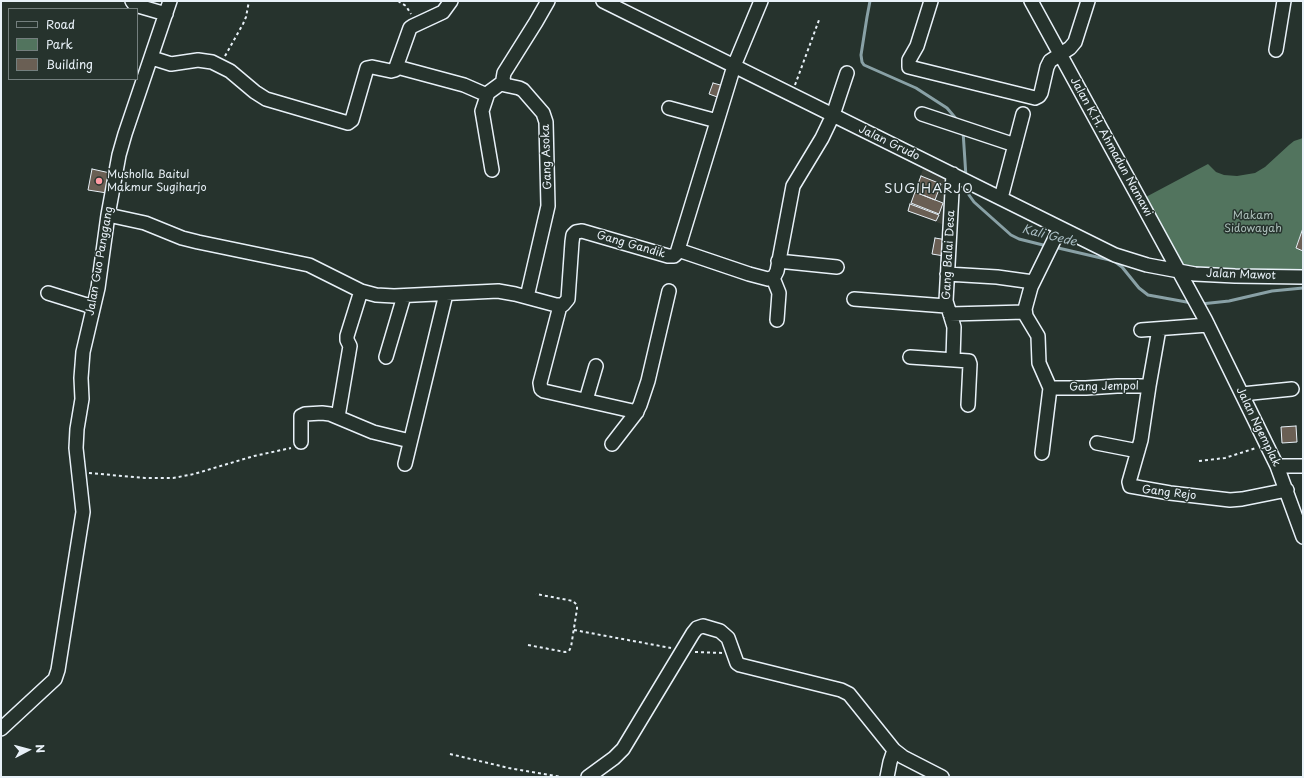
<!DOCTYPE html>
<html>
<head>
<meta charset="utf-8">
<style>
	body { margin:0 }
	#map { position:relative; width:1304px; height:778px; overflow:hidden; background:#26332d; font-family:"Playpen Sans",sans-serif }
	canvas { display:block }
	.frame { position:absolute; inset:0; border:2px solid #e8f1f8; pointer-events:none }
	.legend { position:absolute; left:8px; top:8px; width:130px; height:72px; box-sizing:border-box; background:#26332d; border:1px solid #747f7e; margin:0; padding:5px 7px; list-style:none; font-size:12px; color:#e8f1f8 }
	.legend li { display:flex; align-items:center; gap:8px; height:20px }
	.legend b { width:20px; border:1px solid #747f7e }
	.north { position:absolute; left:8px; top:730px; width:40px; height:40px; -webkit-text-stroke:3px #26332d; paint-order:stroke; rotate:84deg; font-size:11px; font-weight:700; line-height:16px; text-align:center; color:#e8f1f8 }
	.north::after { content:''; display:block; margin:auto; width:14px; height:18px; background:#e8f1f8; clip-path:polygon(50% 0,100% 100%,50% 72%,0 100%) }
</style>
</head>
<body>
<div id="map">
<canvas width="1304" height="778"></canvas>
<div class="frame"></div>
<ul class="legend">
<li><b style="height:5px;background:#26332d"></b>Road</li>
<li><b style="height:11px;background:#52745e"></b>Park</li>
<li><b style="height:11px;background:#6a5f54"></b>Building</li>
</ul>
<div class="north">N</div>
</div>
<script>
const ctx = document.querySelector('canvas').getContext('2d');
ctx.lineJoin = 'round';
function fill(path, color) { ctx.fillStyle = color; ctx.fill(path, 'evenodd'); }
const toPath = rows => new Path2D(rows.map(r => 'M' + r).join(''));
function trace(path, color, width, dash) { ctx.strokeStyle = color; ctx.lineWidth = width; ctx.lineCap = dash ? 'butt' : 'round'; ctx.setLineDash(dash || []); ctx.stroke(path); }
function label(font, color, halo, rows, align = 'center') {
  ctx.font = font + ' "Playpen Sans",sans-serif'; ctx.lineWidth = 3; ctx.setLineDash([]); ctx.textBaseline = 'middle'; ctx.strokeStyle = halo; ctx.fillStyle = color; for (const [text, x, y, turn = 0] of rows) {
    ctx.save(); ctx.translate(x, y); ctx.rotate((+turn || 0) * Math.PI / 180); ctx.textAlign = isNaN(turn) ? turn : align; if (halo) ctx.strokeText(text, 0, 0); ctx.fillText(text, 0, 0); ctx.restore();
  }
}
fill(toPath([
	[925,164,950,176,947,226,907,211]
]), '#3a4039');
fill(toPath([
	[1303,138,1303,227,1296,248,1303,251,1303,272,1273,272,1194,268,1181,263,1144,198,1208,164,1216,172,1224,175,1237,176,1255,173,1265,167,1289,145,1294,141]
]), '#52745e');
trace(toPath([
	[870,1,867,17,861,55,862,62,864,65,916,88,947,108,958,121],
	[963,131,966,177],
	[967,187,969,195,974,202,1011,235,1019,239,1047,246],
	[1054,247,1114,261,1122,267,1139,288,1148,295,1192,303],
	[1201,304,1229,301,1272,291,1303,288]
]), '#89a1a6', 3);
const building = toPath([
	[713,83,724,86,720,98,709,94,713,83],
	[92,169,110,173,107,193,88,190,92,169],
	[921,176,941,184,935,200,915,192,921,176],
	[915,192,943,203,939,214,911,203,915,192],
	[910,204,939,215,936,221,908,211,910,204],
	[1303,228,1303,251,1296,248,1303,228],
	[935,238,947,240,944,256,932,254,935,238],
	[1296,426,1297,442,1282,443,1281,427,1296,426]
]);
fill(building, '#6a5f54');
trace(building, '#e8f1f8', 1);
const minor = toPath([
	[132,1,135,5,166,14],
	[603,1,1115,255,1147,265,1195,274,1235,276,1303,277],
	[931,1,917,46,909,60,909,67,1035,98,1039,96,1041,93,1047,67,1050,61,1070,48,1075,42,1088,1],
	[1031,1,1205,319,1277,466,1303,537],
	[1276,50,1284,1],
	[152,58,171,64,198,60,212,62,230,71,255,92,266,99,348,123,352,120,367,68,372,67,391,71,395,70,410,28,413,26,443,12,451,1],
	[397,67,464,85,487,95],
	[669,108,717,121],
	[922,114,1015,145],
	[492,170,482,111,488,93,503,82],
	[953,174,946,301,954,327,953,359],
	[1001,198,1023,114],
	[108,215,145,223,182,238,198,242,309,265,361,291,376,295,394,296,498,291,515,294,556,305,563,305,568,299,572,242,573,235,576,232,582,231,668,256,674,256,677,253,734,66,761,1],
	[678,250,749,274,768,279,774,277,777,271,793,186,822,138,833,115,847,73],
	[778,261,837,267],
	[947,274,997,277,1033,282],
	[773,278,779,293,777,320],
	[48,293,93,307],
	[527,297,548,206,546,122,543,113,523,90,519,88,505,85,503,79,504,73,536,22,548,1],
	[854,299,946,306],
	[560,306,540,383,541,389,544,391,637,412],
	[950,314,1025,312],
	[1141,330,1208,325],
	[386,357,404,296],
	[910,357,969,361,970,364,968,405],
	[1149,386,1141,440,1129,482,1130,486,1170,493,1230,500,1242,499,1287,490],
	[1050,388,1086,388,1117,386,1149,386,1159,329],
	[1242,394,1292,389],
	[586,400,596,366],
	[338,417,350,346,347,340,347,336,361,291],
	[301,442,301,416,305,414,322,413,330,414,373,432,410,441],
	[1097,443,1138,451],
	[612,444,636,413,640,405,648,381,669,291],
	[1042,453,1050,388,1039,363,1038,336,1026,316,1025,309,1031,287,1060,228],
	[405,464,446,294],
	[1277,466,1303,466],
	[1,729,55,679,58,670,83,512,76,448,77,429,82,399,81,378,83,352,98,288,108,215,119,155,125,134,170,1],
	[588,777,614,758,623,749,693,633,697,628,703,626,720,631,728,638,737,663,740,665,841,690,849,694,894,750],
	[887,777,890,762,894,750,903,757,942,777]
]);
trace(minor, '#e8f1f8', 16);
trace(toPath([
	[398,1,406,6,411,14],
	[225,56,243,24,246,17,249,1],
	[795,85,819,20],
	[1199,461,1225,458,1256,448],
	[89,473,145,478,173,478,194,474,254,456,291,448],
	[574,630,671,648],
	[528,645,565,652,569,651,571,647,577,609,577,605,573,601,536,594],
	[695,652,723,653],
	[450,754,509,768,562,777]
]), '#e8f1f8', 2, [3, 3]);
trace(minor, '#26332d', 13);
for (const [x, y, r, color] of [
	[99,181,4,"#ff9aa2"]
]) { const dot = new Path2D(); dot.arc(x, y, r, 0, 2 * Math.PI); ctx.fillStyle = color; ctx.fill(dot); trace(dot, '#26332d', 1.5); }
label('11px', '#e8f1f8', '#26332d', [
	["Jalan Grudo",889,143,26],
	["Jalan K.H. Ahmadun Namawi",1111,147,61],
	["Gang Asoka",547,157,-92],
	["Gang Gandik",631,245,16],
	["Gang Balai Desa",949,255,-87],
	["Jalan Guo Panggang",100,261,-80],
	["Jalan Mawot",1241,275,2],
	["Gang Jempol",1104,387,-1],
	["Jalan Ngemplak",1258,427,64],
	["Gang Rejo",1169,493,7]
]);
label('11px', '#e8f1f8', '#26332d', [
	["Musholla Baitul",107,175],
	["Makmur Sugiharjo",107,188]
], 'left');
label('11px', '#acbfba', '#26332d', [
	["Makam",1253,216],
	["Sidowayah",1253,229]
]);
label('italic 12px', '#a8bcc2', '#26332d', [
	["Kali Gede",1049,236,14]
]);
ctx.letterSpacing = '1px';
label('13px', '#e8f1f8', '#26332d', [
	["SUGIHARJO",929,189]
]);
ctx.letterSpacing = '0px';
</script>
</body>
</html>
